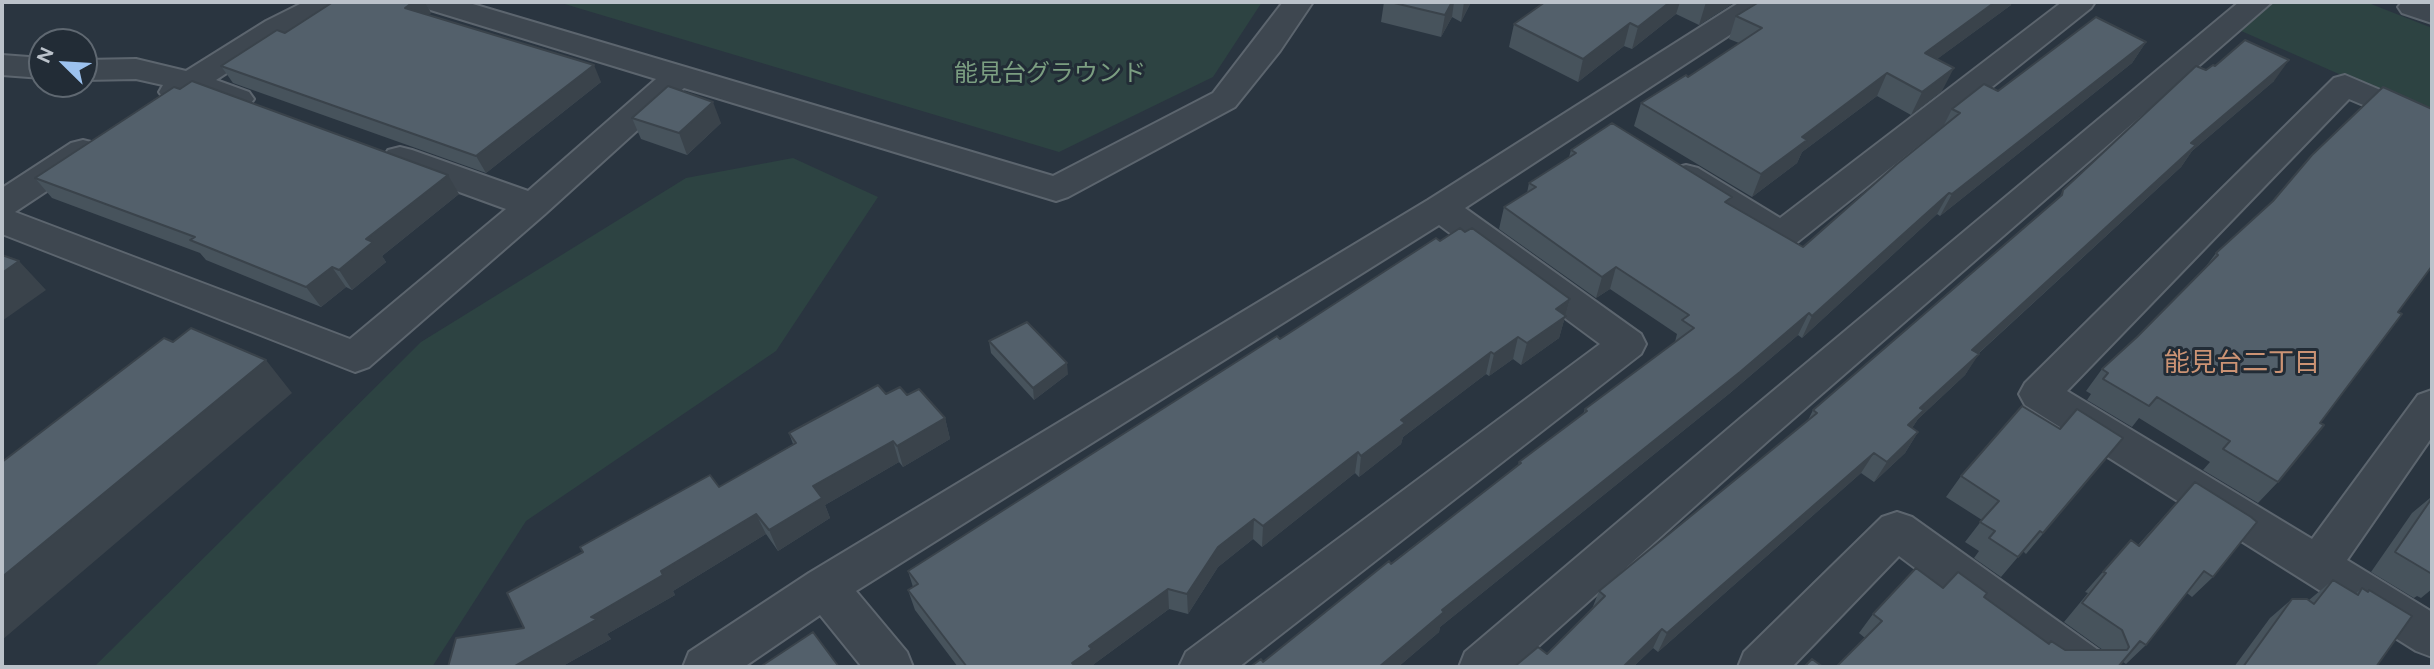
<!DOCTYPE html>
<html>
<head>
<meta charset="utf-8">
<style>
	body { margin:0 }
	#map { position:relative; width:2434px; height:669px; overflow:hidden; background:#2a3540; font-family:Figtree,sans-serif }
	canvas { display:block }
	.frame { position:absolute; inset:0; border:4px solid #bbc2ca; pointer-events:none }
	.north { position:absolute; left:28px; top:28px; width:70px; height:70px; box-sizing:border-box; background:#222c36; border:2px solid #5f6871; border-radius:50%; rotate:294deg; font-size:19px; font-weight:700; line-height:28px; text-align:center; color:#bbc2ca }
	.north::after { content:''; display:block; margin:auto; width:24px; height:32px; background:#9cc2ef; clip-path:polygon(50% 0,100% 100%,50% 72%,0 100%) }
</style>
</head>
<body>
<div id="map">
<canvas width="2434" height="669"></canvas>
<div class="frame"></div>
<div class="north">N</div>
</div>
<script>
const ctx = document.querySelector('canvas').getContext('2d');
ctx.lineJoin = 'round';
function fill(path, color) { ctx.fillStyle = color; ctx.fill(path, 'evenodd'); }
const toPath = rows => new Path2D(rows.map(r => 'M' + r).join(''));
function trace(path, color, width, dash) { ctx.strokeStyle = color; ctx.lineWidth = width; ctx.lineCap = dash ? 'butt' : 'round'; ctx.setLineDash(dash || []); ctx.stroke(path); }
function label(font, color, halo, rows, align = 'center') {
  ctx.font = font + ' Figtree,"Noto Sans JP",sans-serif'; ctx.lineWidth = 6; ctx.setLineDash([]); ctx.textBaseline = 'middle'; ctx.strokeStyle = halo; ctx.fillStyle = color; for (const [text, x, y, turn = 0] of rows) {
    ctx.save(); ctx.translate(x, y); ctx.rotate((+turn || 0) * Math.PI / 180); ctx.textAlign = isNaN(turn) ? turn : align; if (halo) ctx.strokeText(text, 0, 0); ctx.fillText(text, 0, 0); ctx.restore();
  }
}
fill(toPath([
	[558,2,1262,2,1213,77,1059,152],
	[2271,2,2366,2,2432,28,2432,115,2239,30],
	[793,158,878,197,776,351,526,521,432,667,94,667,421,342,686,178]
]), '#2d4342');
const minor = toPath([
	[304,2,352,2,348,8,330,12,288,33,216,80,249,92,254,99,249,106,238,109,194,94,175,102,164,99,159,92,163,85,136,79,84,80,84,60,136,59,186,71,266,21,304,2],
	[420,2,466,2,1053,176,1213,93,1283,2,1313,2,1280,51,1235,107,1068,197,1056,201,684,88,545,214,369,367,355,372,2,234,2,188,71,143,83,140,95,143,100,151,95,159,15,212,350,339,506,209,388,166,383,158,388,150,400,147,412,150,528,191,656,79,424,8,420,2],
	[1740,2,1775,2,1771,8,1465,208,1641,334,1646,344,1641,354,1239,667,1179,667,1186,652,1600,344,1439,225,856,591,907,652,913,667,862,667,820,615,744,667,683,667,689,652,809,573,1428,200,1740,2],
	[2062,2,2095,2,2091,8,1795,244,1782,247,1769,244,1674,184,1669,176,1674,168,1686,165,1698,168,1780,218,2062,2],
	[2239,2,2272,2,1770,439,1515,667,1459,667,1465,652,1742,417,2239,2],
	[2402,2,2432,2,2432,23,2402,13,2398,7,2402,2],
	[2,55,42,58,42,78,2,75,2,55],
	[2345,75,2432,112,2432,134,2349,99,2067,391,2312,539,2418,395,2432,390,2432,437,2347,560,2432,612,2432,657,2416,651,2025,405,2019,394,2025,383,2334,78,2345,75],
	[1897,512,1912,517,2101,652,2107,667,2047,667,1899,556,1792,667,1738,667,1744,652,1882,517,1897,512]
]);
trace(minor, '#5c656e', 4);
fill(minor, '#3e4750');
fill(toPath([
	[333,2,425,2,431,13,428,15,601,82,486,173,233,83,221,66,285,33],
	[1384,2,1471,2,1461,22,1452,17,1441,37,1381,22],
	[1545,2,1735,2,1699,25,1676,14,1632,49,1624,46,1578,82,1509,47,1514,24],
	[2011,5,1937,59,1942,91,1911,115,1877,96,1802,152,1797,163,1752,197,1634,126,1641,103,1688,77,1739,43,1729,39,1736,16],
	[2146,42,2132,63,1940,216,1937,214,1802,338,1798,335,1730,393,1440,627,1439,632,1398,667,1250,667,1263,662,1518,465,1519,462,1583,414,1585,409,1675,342,1677,334,1610,289,1596,298,1499,229,1504,207,1527,193,1529,183,1569,157,1571,150,1729,204,1803,247,1943,127,1952,109,1998,91],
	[2206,70,2274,81,2192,151,2181,167,1978,354,1965,375,1918,419,1912,428,1918,432,1905,453,1874,482,1861,473,1658,652,1653,648,1633,667,1514,667,1547,654,1592,609,1599,591,1807,422,1813,410,2059,198,2063,190],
	[632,118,721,123,687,155,641,139],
	[35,178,459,194,382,256,386,262,352,290,346,287,321,307,206,260,200,253,52,198],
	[1440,241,1570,299,1559,338,1521,365,1513,359,1489,376,1486,374,1403,437,1401,444,1359,477,1355,473,1262,547,1253,539,1218,567,1188,614,1169,609,1094,664,1094,667,958,667,915,610,908,590,913,587,908,571],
	[2216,253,2398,312,2278,482,2258,503,2203,470,2210,462,2139,418,2132,427,2087,400,2091,394,2086,391,2102,369,2137,337,2204,269],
	[989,341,1068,374,1034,400,991,353],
	[886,394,907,395,945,418,950,439,903,467,899,462,825,505,830,518,778,551,766,534,673,591,675,595,607,634,611,639,561,667,448,667,524,628,583,552,719,487,793,444,789,433],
	[2060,429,2123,438,2026,554,2023,551,2001,577,1974,558,1979,551,1965,542,1982,520,1946,497,1961,476],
	[2195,482,2213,577,2192,597,2187,593,2146,645,2126,664,2123,662,1865,638,1859,633,1873,614,1943,588,1984,597,2048,644,2065,650,2103,650,2064,622,2088,593,2085,592,2131,540,2138,545],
	[2432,493,2432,589,2421,598,2417,596,2414,598,2371,572,2412,513,2430,498],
	[2333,580,2355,594,2362,588,2367,592,2369,590,2376,667,2234,667,2270,618,2292,599,2309,600]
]), '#47535c');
fill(toPath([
	[413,2,425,2,431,13,414,25,405,8],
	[1452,2,1454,2,1452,17,1441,37,1445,15],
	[1464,2,1471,2,1461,22],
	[1670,2,1680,2,1676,14,1632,49,1638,27],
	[1706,2,1735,2,1699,25],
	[1995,2,2012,2,2011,5,1914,76,1925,53],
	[1630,23,1624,46,1578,82,1583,59],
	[2146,42,2132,63,1940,216,1952,194],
	[2289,60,2274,81,2192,151,2181,167,1959,371,1972,350,2191,143],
	[594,65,601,82,486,173,476,156],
	[1954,68,1942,91,1911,115,1922,92],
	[1887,73,1877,96,1802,152,1797,163,1752,197,1761,174,1802,137],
	[713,102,721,123,687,155,679,133],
	[448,175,459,194,382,256,386,262,352,290,339,270,366,239],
	[1949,193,1937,214,1802,338,1812,316],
	[19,261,46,290,2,321,2,273],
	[332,267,346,287,321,307,306,287],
	[1616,267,1610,289,1596,298,1602,277],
	[1570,299,1559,338,1521,365,1527,343,1556,309],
	[1809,313,1798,335,1730,393,1440,627,1439,632,1398,667,1380,667,1442,610],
	[1518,337,1513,359,1489,376,1494,354],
	[1491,352,1486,374,1403,437,1401,444,1359,477,1361,456,1401,420],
	[1979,354,1965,375,1918,419,1910,431,1908,425,1920,408],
	[266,360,292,393,2,640,2,577],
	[1067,363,1068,374,1034,400,1033,388],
	[945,418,950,439,903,467,897,446],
	[1918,432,1905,453,1874,482,1887,462],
	[893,441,899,462,825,505,830,518,778,551,769,530,813,486],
	[1358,452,1355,473,1262,547,1263,526],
	[1874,453,1861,473,1658,652,1667,633],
	[756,514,766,534,673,591,675,595,607,634,611,639,561,667,513,667,661,571],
	[1254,519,1253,539,1218,567,1188,614,1187,594,1218,547],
	[1168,589,1169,609,1094,664,1094,667,1073,667,1072,663,1089,646],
	[1662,629,1653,648,1633,667,1623,667]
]), '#3a434b');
const building = toPath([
	[333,2,413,2,405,8,594,65,476,156,221,66,277,30,285,33,333,2],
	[1390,2,1452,2,1445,15,1390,2],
	[1545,2,1670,2,1638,27,1630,23,1583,59,1514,24,1545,2],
	[1759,2,1995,2,1925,53,1954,68,1922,92,1887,73,1802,137,1807,140,1761,174,1641,103,1686,75,1688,77,1762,28,1736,16,1759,2],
	[2096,17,2146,42,1952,194,1949,193,1812,316,1809,313,1740,372,1442,610,1444,612,1379,667,1250,667,1261,659,1263,662,1389,561,1391,564,1521,463,1519,462,1587,411,1585,409,1694,328,1682,320,1689,315,1616,267,1602,277,1504,207,1536,187,1529,183,1576,153,1571,150,1612,123,1732,197,1725,202,1803,247,1897,164,1960,113,1952,109,1984,84,1998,91,2096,17],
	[2245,40,2289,60,2191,143,2196,145,1972,350,1979,354,1920,408,1924,410,1908,425,1918,432,1887,462,1874,453,1667,633,1662,629,1623,667,1514,667,1538,647,1547,654,1605,596,1599,591,1817,413,1813,410,2062,195,2063,190,2196,66,2206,70,2213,65,2215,66,2245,40],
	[192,81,448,175,366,239,373,242,339,270,332,267,306,287,190,240,195,237,35,178,174,87,180,89,192,81],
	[668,86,713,102,679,133,632,118,668,86],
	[2383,87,2432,109,2432,266,2398,312,2402,314,2320,423,2324,425,2278,482,2223,449,2230,441,2157,397,2149,406,2103,379,2108,373,2102,369,2137,337,2218,255,2216,253,2273,201,2312,155,2383,87],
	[1460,228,1465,232,1472,228,1570,299,1556,309,1566,316,1527,343,1518,337,1494,354,1491,352,1401,420,1405,423,1361,456,1358,452,1263,526,1254,519,1218,547,1187,594,1168,589,1089,646,1092,649,1072,663,1076,667,967,667,908,590,918,584,908,571,1277,336,1280,339,1436,238,1440,241,1460,228],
	[2,255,19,261,2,273,2,255],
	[1027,322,1067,363,1033,388,989,341,1027,322],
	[191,328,266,360,2,577,2,462,164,338,173,342,191,328],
	[878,385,886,394,900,387,907,395,919,389,945,418,897,446,893,441,813,486,822,498,769,530,756,514,661,571,663,575,591,617,597,619,513,667,448,667,456,638,524,628,507,593,583,552,580,547,710,475,719,487,796,443,789,433,878,385],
	[2022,406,2060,429,2077,409,2123,438,2043,533,2040,531,2018,557,1989,538,1995,531,1980,522,1999,501,1961,476,2022,406],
	[2195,482,2251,517,2257,522,2213,577,2204,571,2146,645,2140,641,2118,667,1836,667,1882,621,1873,614,1916,568,1943,588,1958,572,1987,593,1984,597,2049,644,2051,641,2065,650,2127,650,2129,647,2122,630,2082,603,2106,573,2103,572,2131,540,2139,546,2195,482],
	[2432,498,2432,574,2395,552,2432,498],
	[2333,580,2358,595,2362,588,2368,592,2369,590,2412,616,2376,667,2243,667,2292,599,2307,599,2314,604,2333,580],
	[813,632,839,667,760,667,813,632],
	[1812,659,1823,667,1804,667,1812,659]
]);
fill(building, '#53606b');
trace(building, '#3a434b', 2);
label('24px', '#7b9e81', '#222c36', [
	["能見台グラウンド",1050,74]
]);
label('26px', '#cc9374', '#222c36', [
	["能見台二丁目",2242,363]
]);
</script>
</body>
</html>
